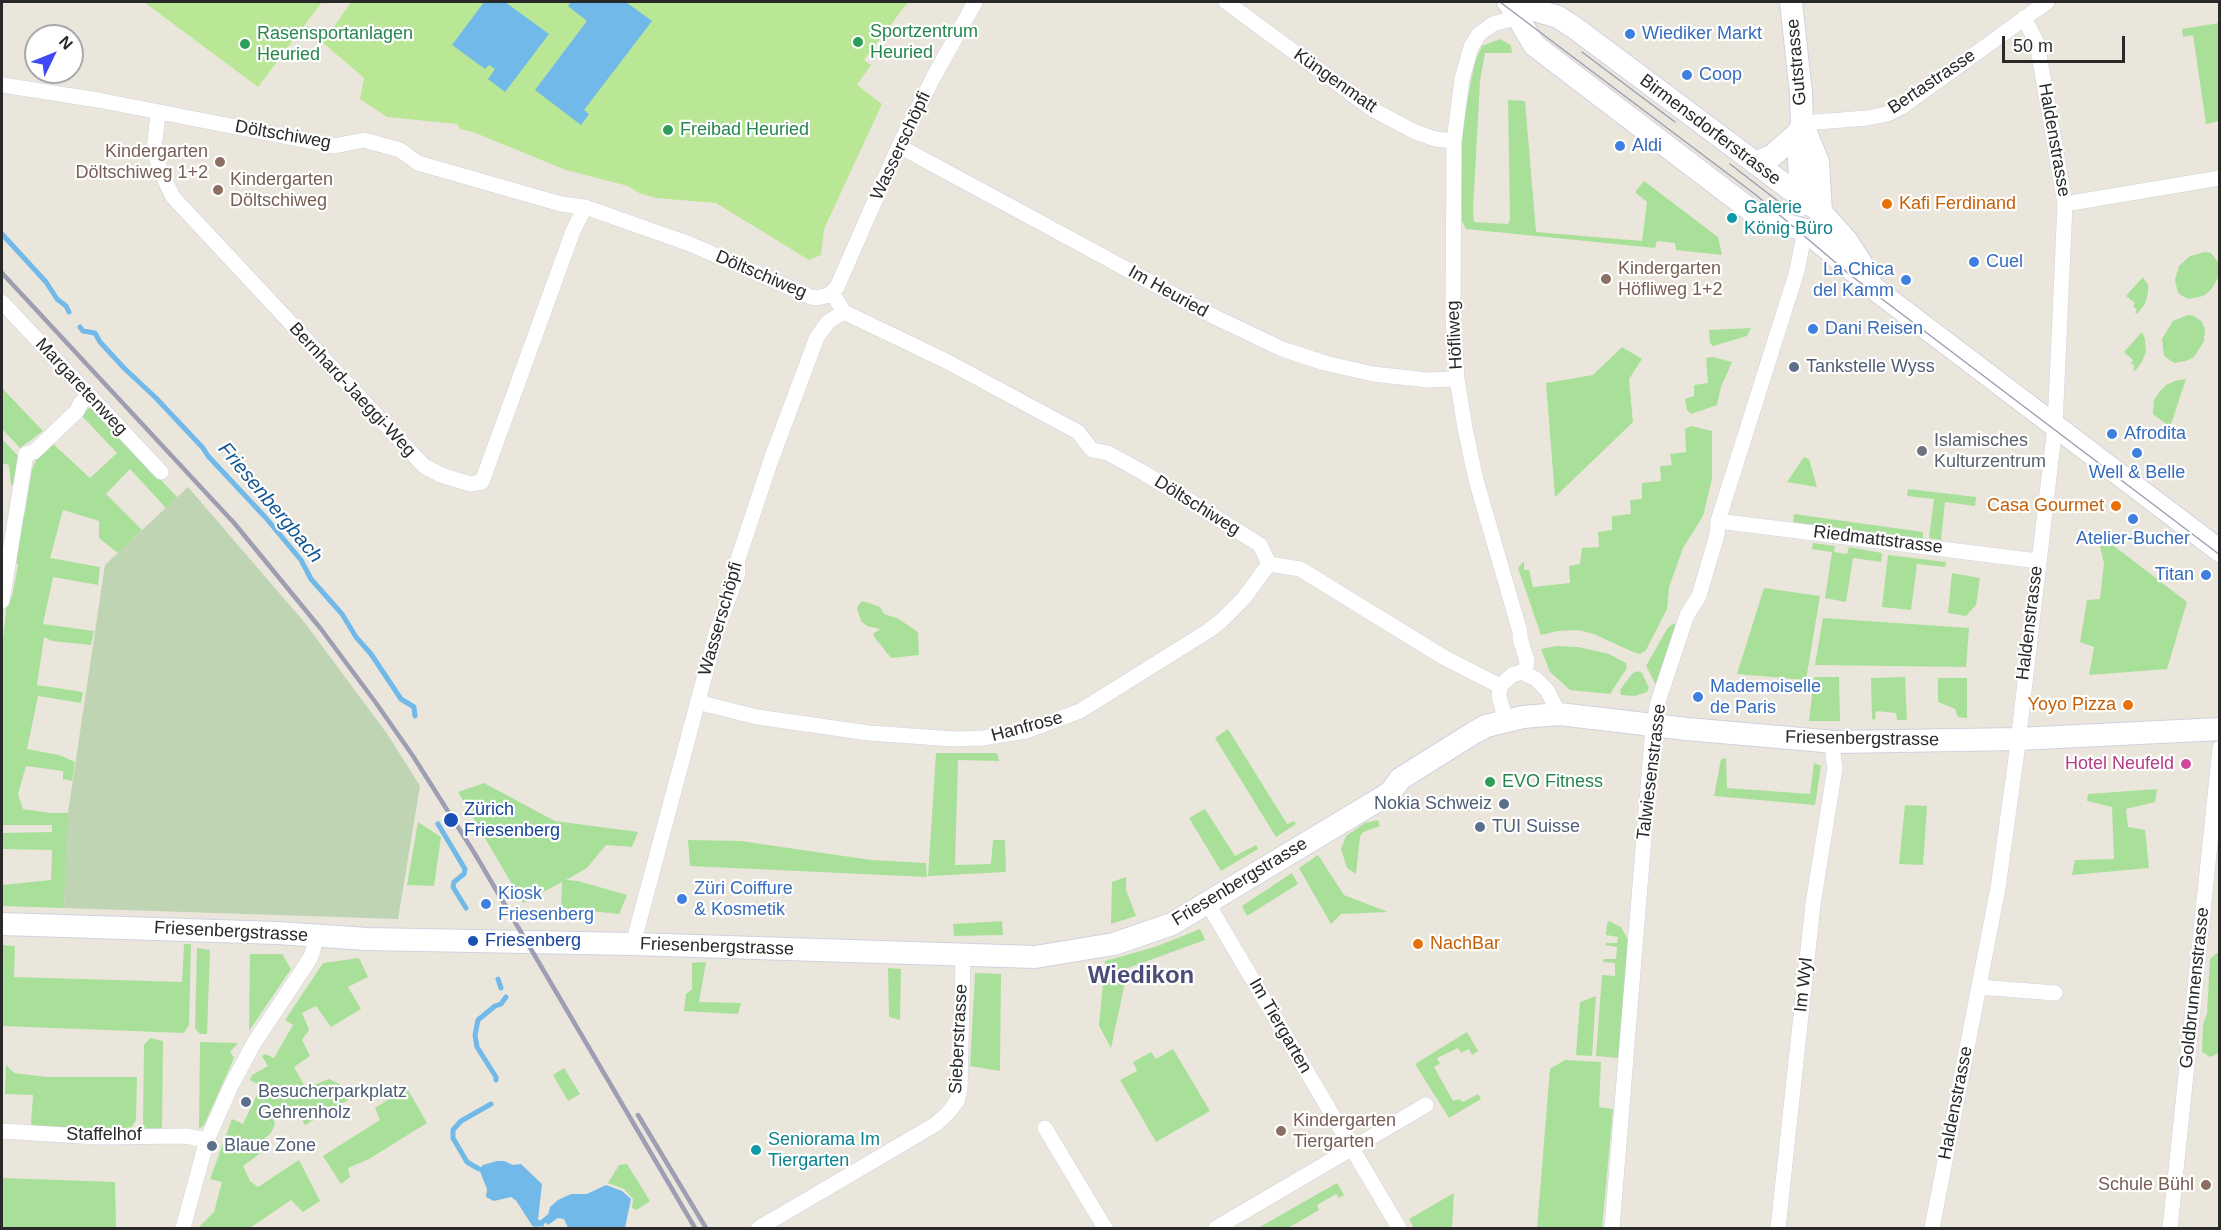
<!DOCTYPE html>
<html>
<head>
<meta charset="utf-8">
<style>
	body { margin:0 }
	#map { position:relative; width:2221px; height:1230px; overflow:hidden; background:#ebe6db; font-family:Arial,sans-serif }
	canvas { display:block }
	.frame { position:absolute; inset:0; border:3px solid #292929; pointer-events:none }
	.north { position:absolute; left:24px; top:24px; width:60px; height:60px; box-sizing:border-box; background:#fff; border:2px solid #a9a9a9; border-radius:50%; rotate:47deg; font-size:16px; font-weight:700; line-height:24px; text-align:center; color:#292929 }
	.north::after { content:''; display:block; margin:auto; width:21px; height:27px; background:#4049f3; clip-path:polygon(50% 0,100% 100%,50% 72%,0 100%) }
	.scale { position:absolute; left:2002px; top:36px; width:123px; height:27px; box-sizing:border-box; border:3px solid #292929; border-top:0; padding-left:8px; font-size:18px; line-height:21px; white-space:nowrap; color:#292929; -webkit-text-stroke:4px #fff; paint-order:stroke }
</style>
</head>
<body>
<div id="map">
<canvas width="2221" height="1230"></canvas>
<div class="frame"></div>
<div class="north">N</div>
<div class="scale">50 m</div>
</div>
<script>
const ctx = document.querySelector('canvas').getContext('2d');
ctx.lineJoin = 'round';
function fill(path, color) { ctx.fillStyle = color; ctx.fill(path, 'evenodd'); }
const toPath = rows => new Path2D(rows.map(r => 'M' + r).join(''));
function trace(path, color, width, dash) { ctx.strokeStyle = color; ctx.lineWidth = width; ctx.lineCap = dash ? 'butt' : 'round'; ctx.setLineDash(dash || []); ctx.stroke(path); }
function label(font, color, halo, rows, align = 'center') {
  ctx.font = font + ' Arial,sans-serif'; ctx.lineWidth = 4.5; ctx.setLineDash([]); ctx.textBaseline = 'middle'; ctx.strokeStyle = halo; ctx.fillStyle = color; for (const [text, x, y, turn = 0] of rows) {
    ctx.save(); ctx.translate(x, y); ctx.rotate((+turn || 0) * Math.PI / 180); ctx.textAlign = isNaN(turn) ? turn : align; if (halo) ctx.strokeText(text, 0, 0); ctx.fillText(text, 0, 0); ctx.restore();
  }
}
fill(toPath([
	[2219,23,2219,121,2206,124,2193,35,2183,37,2182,29],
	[1500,39,1511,45,1512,53,1485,53,1480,81,1473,209,1474,222,1508,224,1510,220,1508,100,1525,101,1536,232,1642,241,1647,202,1635,192,1644,181,1718,237,1722,255,1676,250,1675,243,1657,241,1655,248,1466,229,1462,221,1461,172,1463,124,1471,81,1475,62,1482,46],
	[2205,252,2211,253,2218,262,2219,274,2217,280,2210,291,2203,296,2189,299,2184,297,2178,293,2175,280,2179,266,2190,256],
	[2143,277,2148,285,2148,293,2145,304,2137,314,2135,313,2137,310,2133,306,2135,303,2126,296],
	[2188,315,2194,316,2202,322,2205,329,2204,341,2194,357,2186,361,2174,363,2164,356,2162,339,2173,321],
	[1751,328,1747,336,1713,346,1710,343,1709,330],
	[2142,332,2145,339,2146,352,2142,362,2135,371,2133,369,2135,366,2131,363,2133,360,2124,352],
	[1622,347,1642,359,1629,379,1633,422,1555,497,1546,383,1593,375],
	[1713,357,1732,362,1721,387,1717,405,1691,414,1687,410,1685,399,1694,396,1694,385,1708,383,1706,358],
	[2186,379,2170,427,2153,414,2154,400,2160,391,2166,385,2175,381],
	[2,388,43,431,20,448,2,429],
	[92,406,177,497,166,508,130,469,106,494,142,530,118,553,99,538,99,521,63,510,50,558,100,567,98,585,53,577,43,624,94,631,91,645,52,641,44,637,37,685,83,692,81,703,38,696,27,749,59,755,75,762,72,781,63,779,63,771,26,766,18,794,23,809,50,813,68,813,64,908,2,906,2,885,51,880,52,850,2,849,2,833,52,832,52,825,2,825,2,649,7,601,12,597,18,565,14,559,20,518,25,513,32,469,39,454,52,443,90,478,117,453,81,415],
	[1691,426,1712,431,1712,479,1703,516,1683,548,1669,587,1667,609,1646,650,1640,654,1633,652,1594,634,1578,630,1558,631,1541,635,1518,568,1524,561,1524,570,1529,570,1533,587,1570,583,1569,566,1580,564,1582,548,1599,547,1598,532,1612,530,1612,516,1631,514,1630,500,1642,499,1642,483,1661,481,1660,466,1672,465,1670,454,1686,452,1685,429],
	[2,439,18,456,18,486,11,485,9,465,2,463],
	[1804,457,1809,459,1817,487,1787,482],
	[1908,489,1976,497,1975,506,1945,502,1941,540,1929,538,1934,499,1907,496],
	[1794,514,1923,532,1923,540,1793,522],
	[2097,533,2187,602,2167,669,2089,675,2094,647,2080,642,2087,600,2100,599,2104,564],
	[1813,543,1835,546,1834,552,1847,554,1849,547,1882,553,1881,562,1853,558,1846,602,1825,598,1832,552,1812,549],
	[1888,555,1946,562,1945,567,1917,564,1911,610,1882,607],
	[1952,573,1980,578,1976,605,1966,616,1948,613],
	[1764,588,1820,596,1806,680,1737,674],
	[863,601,880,607,884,614,897,618,918,632,919,655,891,658,875,638,873,634,880,629,867,626,861,621,857,608,859,604],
	[1823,618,1969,628,1966,667,1815,665],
	[1677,623,1657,687,1646,666,1667,629,1671,625],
	[1556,646,1578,647,1609,654,1626,663,1627,668,1610,694,1570,690,1550,672,1541,649],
	[1637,671,1642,673,1649,688,1647,692,1635,696,1621,695,1620,690,1632,674],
	[1814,677,1839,677,1840,721,1809,721],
	[1905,677,1907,720,1897,720,1896,713,1876,711,1875,720,1872,719,1871,678],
	[1938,678,1967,678,1967,718,1958,717,1955,709,1938,702],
	[1228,729,1287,824,1294,821,1296,824,1276,837,1215,738],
	[936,753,997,753,999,761,958,760,955,865,991,864,993,840,1005,840,1006,872,928,876],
	[1726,758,1727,788,1810,794,1814,763,1821,766,1815,805,1714,796,1721,759],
	[484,783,555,821,638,832,632,847,606,845,587,868,566,880,578,881,627,895,619,914,561,908,562,882,523,903,458,792],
	[2157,789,2155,802,2126,809,2128,827,2145,830,2149,868,2072,875,2075,860,2114,859,2112,807,2087,801,2088,794],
	[1905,805,1927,806,1923,865,1899,864],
	[1205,809,1235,856,1256,845,1258,849,1221,871,1189,818],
	[1378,820,1380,826,1363,832,1360,837,1356,874,1347,868,1341,849,1346,836,1365,823],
	[418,822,441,837,434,886,407,885],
	[688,840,741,841,871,860,926,863,927,877,690,866],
	[1318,855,1344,895,1388,912,1341,914,1331,924,1299,868],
	[1292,873,1298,884,1247,916,1242,906],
	[1126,877,1126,890,1136,916,1111,924,1112,882],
	[1002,921,1003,935,954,936,953,924],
	[1609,921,1621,927,1628,940,1619,1058,1596,1056,1602,975,1615,976,1615,963,1603,962,1604,959,1616,959,1617,947,1605,945,1606,943,1617,943,1618,937,1606,935,1607,924],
	[1200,929,1205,940,1128,968,1111,1048,1099,1026,1105,961,1155,947],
	[184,944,191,944,189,1025,184,1033,2,1026,2,945,15,946,14,977,182,982],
	[197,948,210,950,207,1034,200,1034,195,1028],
	[2217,953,2220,954,2219,1053,2210,1057,2202,1052,2203,1024,2207,1014,2210,959],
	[250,954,282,954,291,969,249,1031],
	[359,958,368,977,348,987,361,1009,331,1027,316,1006,302,1013,309,1030,302,1040,310,1056,294,1067,306,1088,329,1079,348,1088,353,1097,305,1125,294,1107,278,1107,273,1116,275,1124,271,1133,258,1144,261,1153,243,1166,250,1181,258,1187,299,1160,320,1201,303,1212,291,1200,250,1228,198,1228,214,1212,222,1182,210,1179,232,1119,243,1124,261,1086,250,1080,252,1075,268,1066,262,1056,265,1054,274,1058,293,1025,285,1020,323,963],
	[706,962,699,1002,741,1003,738,1014,684,1011,686,994,692,989,692,963],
	[888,968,901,969,900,1020,889,1017],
	[975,973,1001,974,1000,1071,970,1066],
	[1596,996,1592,1056,1576,1055,1580,1002],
	[1467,1032,1478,1051,1472,1055,1469,1049,1461,1053,1458,1048,1437,1058,1440,1064,1434,1067,1453,1101,1459,1099,1463,1102,1478,1094,1481,1099,1449,1118,1415,1064],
	[150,1038,163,1041,162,1129,146,1130,143,1123,144,1045],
	[200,1042,238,1043,230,1052,234,1058,204,1125,199,1129],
	[1173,1049,1210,1111,1156,1142,1120,1080,1137,1071,1133,1062,1151,1052,1156,1059],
	[1565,1060,1601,1062,1599,1107,1613,1109,1602,1228,1537,1228,1550,1069],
	[6,1065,14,1073,47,1077,137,1077,136,1120,132,1127,112,1130,35,1127,31,1124,33,1095,5,1094],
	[564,1068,580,1094,568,1101,553,1075],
	[407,1088,427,1123,369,1159,348,1168,350,1177,341,1184,323,1156,380,1120,375,1108],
	[627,1164,650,1201,637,1210,632,1208,633,1199,624,1189,608,1183,619,1165],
	[3,1178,115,1182,116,1228,2,1228],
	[1337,1183,1344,1195,1339,1198,1336,1194,1317,1205,1319,1210,1288,1228,1258,1228],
	[1454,1193,1452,1228,1414,1228,1409,1219]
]), '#a8e099');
fill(toPath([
	[188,487,305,623,388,735,420,786,398,919,64,908,67,819,105,565]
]), '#bed4b3');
fill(toPath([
	[144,2,322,2,258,87],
	[351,2,908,2,864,60,871,65,857,85,882,104,824,229,821,255,809,260,716,203,656,198,639,193,628,186,566,170,473,132,460,129,457,124,387,117,360,99,364,78,323,43]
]), '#b9e795');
fill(toPath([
	[484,2,505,2,549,34,505,92,488,79,495,69,489,65,485,69,452,45],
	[571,2,626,2,652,21,584,110,589,114,581,125,535,90,587,21,568,6],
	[497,1161,504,1161,513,1165,521,1164,542,1184,538,1219,543,1223,544,1227,529,1221,529,1215,524,1206,511,1197,494,1201,486,1197,487,1189,479,1169,483,1165],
	[606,1185,622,1191,631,1199,625,1228,568,1228,564,1219,558,1218,548,1225,546,1223,550,1207,558,1200,571,1194,587,1194]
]), '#71b9e9');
trace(toPath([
	[2,234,46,282,57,299,66,306,69,312],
	[80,327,83,331,95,333,100,342,124,368,156,398,203,448,208,456,266,518,301,560,311,579,342,614,356,637,371,654,401,699,414,707,415,716],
	[438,824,465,869,464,874,454,882,453,887,466,908],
	[498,979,501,988],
	[496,1080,496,1077,477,1047,475,1035,478,1020,495,1006,501,1004,506,997],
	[479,1169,467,1162,453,1138,453,1130,461,1121,491,1104],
	[518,1199,534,1224,540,1224,551,1215]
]), '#71b9e9', 5);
const street = toPath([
	[1226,2,1372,109,1415,132,1435,139,1454,141],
	[1518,17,1493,24,1479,34,1471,47,1462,79,1454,141,1453,318,1457,379,1465,428,1476,480,1520,632,1520,638,1527,661,1525,673],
	[2,85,98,100,334,146,364,140,400,150,418,163,561,204,585,207,690,244,811,297,817,298,829,295,837,287,899,146,933,78,975,2],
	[158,113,154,150,160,170,173,197,424,466,441,475,470,484,482,482,573,231,585,207],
	[1802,123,1868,118,1887,114,1903,106,2047,2],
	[899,146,1215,317,1282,349,1325,363,1373,374,1428,380,1457,379],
	[2065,204,2220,178],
	[832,293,844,312,948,362,1078,432,1092,450,1108,453,1144,473,1201,508,1260,545,1269,564,1300,569,1445,658,1500,686],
	[2,302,161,472],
	[1718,521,2038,561],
	[2,601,26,454,34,452,77,411,80,404,89,395],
	[697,702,757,717,869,733,954,739,983,738,1026,731,1080,711,1208,631,1221,621,1244,598,1269,564],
	[1506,722,1499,696,1500,686,1512,675,1522,672,1536,679,1547,690,1559,714],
	[1208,904,1399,1228],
	[633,944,717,630,738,573,737,562,771,460,817,337,828,322,844,312],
	[1979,987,2055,993],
	[1045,1128,1105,1228],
	[2,1131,97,1137,185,1136,207,1140],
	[183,1228,207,1140,231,1086,254,1043,311,957,317,936],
	[759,1228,936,1124,948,1113,957,1101,960,1090,963,955],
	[1216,1228,1426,1105],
	[1612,1228,1652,739,1657,705,1687,615,1699,596,1717,535,1718,521,1797,271,1805,230],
	[1778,1228,1813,904,1835,768,1833,755,1835,742],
	[1932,1228,1998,888,2017,751,2055,426,2065,204,2037,43,2024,18],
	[2170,1228,2220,748]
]);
const secondary = toPath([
	[1508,2,1558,17,1575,28,1821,212,1847,241,1869,276],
	[1791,2,1801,93,1802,123,1818,162,1821,212],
	[1510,4,1534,45,1761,218,1805,230,1880,293,2220,551],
	[1801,127,1798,133,1801,205],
	[1755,163,1772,156,1798,133],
	[2,924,278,933,367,939,633,944,1035,957,1114,944,1172,924,1380,799,1391,792,1400,779,1475,732,1486,726,1523,717,1559,714,1687,729,1835,742,2018,739,2220,729]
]);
trace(street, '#d0d1e1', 16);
trace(secondary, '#d0d1e1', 24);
trace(street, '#fff', 15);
trace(secondary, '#fff', 22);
trace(toPath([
	[1500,2,1756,195,1849,274,2220,555],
	[1582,52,1675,122],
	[1730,164,1792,212]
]), '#9e9eb3', 1.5);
trace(toPath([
	[2,273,235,524,321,629,376,703,413,756,475,854,695,1228],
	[638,1115,706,1228]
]), '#9e9eb3', 4.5);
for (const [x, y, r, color] of [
	[1630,34,6,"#3f7fe0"],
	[858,42,6,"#2e9e5b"],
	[245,44,6,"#2e9e5b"],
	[1687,75,6,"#3f7fe0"],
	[668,130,6,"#2e9e5b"],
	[1620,146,6,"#3f7fe0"],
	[220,162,6,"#8d6e63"],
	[218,190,6,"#8d6e63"],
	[1887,204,6,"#e8710a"],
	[1732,218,6,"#0f9aa8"],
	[1974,262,6,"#3f7fe0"],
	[1606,279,6,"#8d6e63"],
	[1906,280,6,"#3f7fe0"],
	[1813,329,6,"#3f7fe0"],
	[1794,367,6,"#5c6f8a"],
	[2112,434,6,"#3f7fe0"],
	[1922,451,6,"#6b7280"],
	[2137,453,6,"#3f7fe0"],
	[2116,506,6,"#e8710a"],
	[2133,519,6,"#3f7fe0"],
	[2206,575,6,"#3f7fe0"],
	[1698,697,6,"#3f7fe0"],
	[2128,705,6,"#e8710a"],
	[2186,764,6,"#d1479c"],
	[1490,782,6,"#2e9e5b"],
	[1504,804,6,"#5c6f8a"],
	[451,820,8,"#1a4fb4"],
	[1480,827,6,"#5c6f8a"],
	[682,899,6,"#3f7fe0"],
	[486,904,6,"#3f7fe0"],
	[473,941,6,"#1a4fb4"],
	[1418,944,6,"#e8710a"],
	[246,1102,6,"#5c6f8a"],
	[1281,1131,6,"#8d6e63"],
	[212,1146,6,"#5c6f8a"],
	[756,1150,6,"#0f9aa8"],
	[2206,1185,6,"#8d6e63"]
]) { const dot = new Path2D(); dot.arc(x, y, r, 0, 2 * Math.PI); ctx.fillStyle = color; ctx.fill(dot); trace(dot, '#fff', 2); }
label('18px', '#27864d', '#fff', [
	["Sportzentrum",870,32],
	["Heuried",870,53],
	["Rasensportanlagen",257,34],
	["Heuried",257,55],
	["Freibad Heuried",680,130],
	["EVO Fitness",1502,782]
], 'left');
label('18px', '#366cbe', '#fff', [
	["Wiediker Markt",1642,34],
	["Coop",1699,75],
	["Aldi",1632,146],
	["Cuel",1986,262],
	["La Chica",1894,270,"right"],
	["del Kamm",1894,291,"right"],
	["Dani Reisen",1825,329],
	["Afrodita",2124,434],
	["Well & Belle",2137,473,"center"],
	["Atelier-Bucher",2133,539,"center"],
	["Titan",2194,575,"right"],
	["Mademoiselle",1710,687],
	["de Paris",1710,708],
	["Züri Coiffure",694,889],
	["& Kosmetik",694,910],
	["Kiosk",498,894],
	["Friesenberg",498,915]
], 'left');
label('18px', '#292929', '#fff', [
	["Gutstrasse",1797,62,-95],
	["Küngenmatt",1335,81,35],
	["Bertastrasse",1932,82,-34],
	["Birmensdorferstrasse",1710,130,37],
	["Döltschiweg",283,135,10],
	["Haldenstrasse",2054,140,80],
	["Wasserschöpfi",901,146,-65],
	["Döltschiweg",761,275,23],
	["Im Heuried",1168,292,29],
	["Höfliweg",1455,335,-93],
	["Margaretenweg",81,387,47],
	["Bernhard-Jaeggi-Weg",352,390,47],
	["Döltschiweg",1197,506,32],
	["Riedmattstrasse",1878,540,7],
	["Wasserschöpfi",721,619,-74],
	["Haldenstrasse",2030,623,-83],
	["Hanfrose",1027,727,-15],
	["Friesenbergstrasse",1862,739,1],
	["Talwiesenstrasse",1652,772,-83],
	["Friesenbergstrasse",1240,882,-31],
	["Friesenbergstrasse",231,932,3],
	["Friesenbergstrasse",717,947,2],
	["Im Wyl",1804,985,-84],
	["Goldbrunnenstrasse",2195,988,-84],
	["Im Tiergarten",1280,1026,60],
	["Sieberstrasse",959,1039,-87],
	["Haldenstrasse",1956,1103,-79],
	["Staffelhof",104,1135]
]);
label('18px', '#785e54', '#fff', [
	["Kindergarten",208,152,"right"],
	["Döltschiweg 1+2",208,173,"right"],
	["Kindergarten",230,180],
	["Döltschiweg",230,201],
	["Kindergarten",1618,269],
	["Höfliweg 1+2",1618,290],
	["Kindergarten",1293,1121],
	["Tiergarten",1293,1142],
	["Schule Bühl",2194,1185,"right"]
], 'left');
label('18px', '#c56008', '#fff', [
	["Kafi Ferdinand",1899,204],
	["Casa Gourmet",2104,506,"right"],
	["Yoyo Pizza",2116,705,"right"],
	["NachBar",1430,944]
], 'left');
label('18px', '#0d838f', '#fff', [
	["Galerie",1744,208],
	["König Büro",1744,229],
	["Seniorama Im",768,1140],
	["Tiergarten",768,1161]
], 'left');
label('18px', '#4e5e75', '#fff', [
	["Tankstelle Wyss",1806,367],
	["Nokia Schweiz",1492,804,"right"],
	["TUI Suisse",1492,827],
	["Besucherparkplatz",258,1092],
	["Gehrenholz",258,1113],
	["Blaue Zone",224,1146]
], 'left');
label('18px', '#5b616d', '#fff', [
	["Islamisches",1934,441],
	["Kulturzentrum",1934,462]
], 'left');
label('18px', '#b23c85', '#fff', [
	["Hotel Neufeld",2174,764]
], 'right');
label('18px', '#164399', '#fff', [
	["Zürich",464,810],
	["Friesenberg",464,831],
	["Friesenberg",485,941]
], 'left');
label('italic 20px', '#125694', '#fff', [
	["Friesenbergbach",270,503,50]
]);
label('bold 24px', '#4b4d78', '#fff', [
	["Wiedikon",1141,976]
]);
</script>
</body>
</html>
